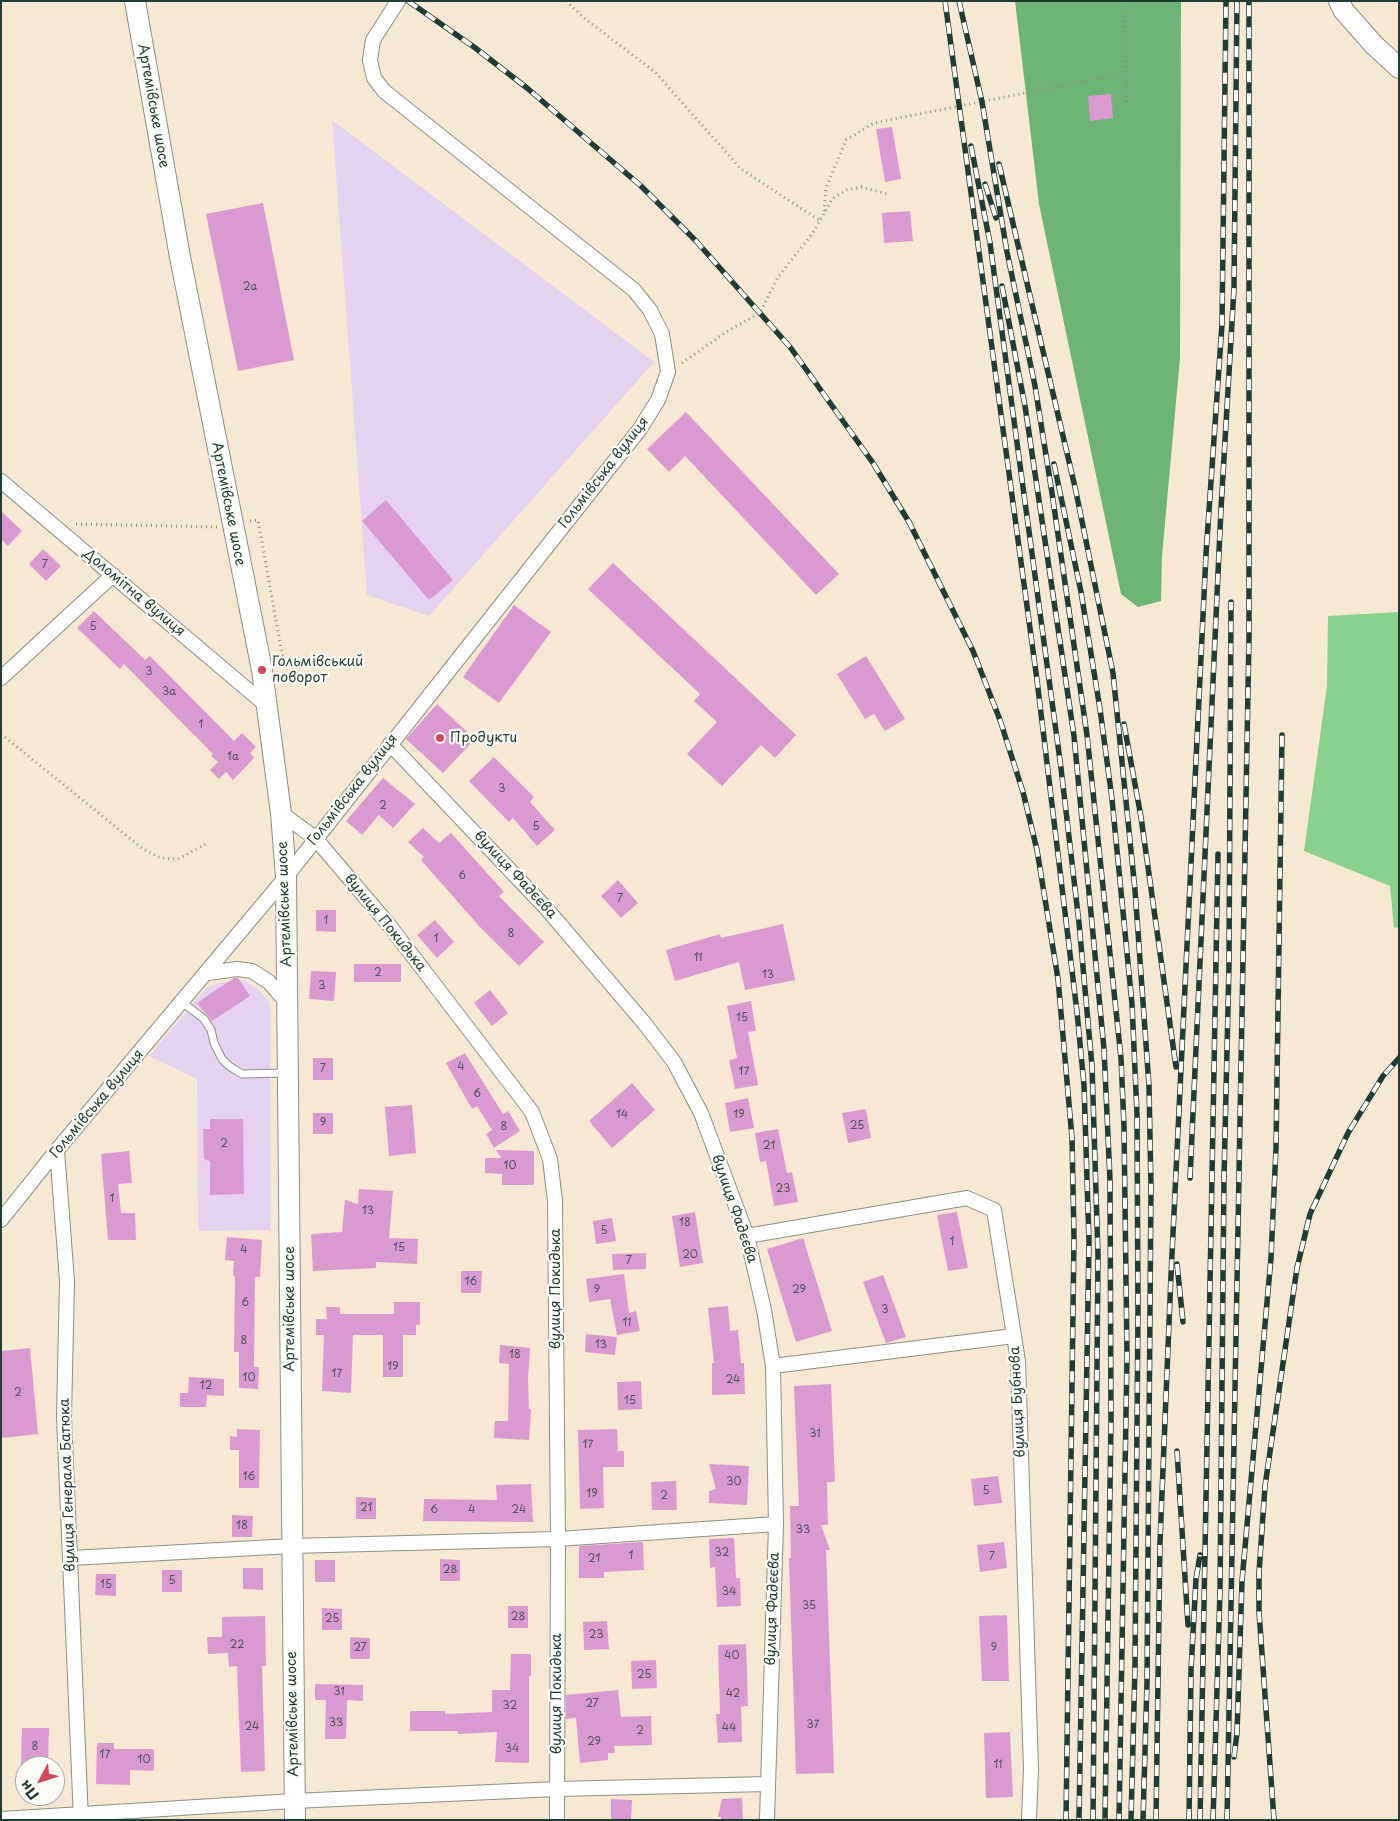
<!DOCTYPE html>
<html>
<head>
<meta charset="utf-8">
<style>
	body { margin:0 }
	#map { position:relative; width:1400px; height:1821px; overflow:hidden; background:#f6e8d2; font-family:"Playpen Sans",sans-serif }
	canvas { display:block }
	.frame { position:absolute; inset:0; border:2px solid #1f3d34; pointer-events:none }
	.north { position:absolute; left:15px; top:1756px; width:50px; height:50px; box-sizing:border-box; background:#fdfcf7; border:1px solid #a4b0a9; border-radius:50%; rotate:230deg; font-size:14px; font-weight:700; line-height:20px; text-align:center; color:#1f3d34 }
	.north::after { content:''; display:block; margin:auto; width:18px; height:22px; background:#d1495b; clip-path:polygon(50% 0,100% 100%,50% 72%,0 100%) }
</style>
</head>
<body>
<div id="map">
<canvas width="1400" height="1821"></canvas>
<div class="frame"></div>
<div class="north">Пн</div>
</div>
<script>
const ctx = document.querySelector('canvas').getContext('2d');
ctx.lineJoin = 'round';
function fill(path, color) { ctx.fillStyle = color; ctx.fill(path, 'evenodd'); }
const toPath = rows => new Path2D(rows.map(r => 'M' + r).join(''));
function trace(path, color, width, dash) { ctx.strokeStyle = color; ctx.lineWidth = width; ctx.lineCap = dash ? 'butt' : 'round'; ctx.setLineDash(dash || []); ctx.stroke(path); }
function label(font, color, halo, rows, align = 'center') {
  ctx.font = font + ' "Playpen Sans",sans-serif'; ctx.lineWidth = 4.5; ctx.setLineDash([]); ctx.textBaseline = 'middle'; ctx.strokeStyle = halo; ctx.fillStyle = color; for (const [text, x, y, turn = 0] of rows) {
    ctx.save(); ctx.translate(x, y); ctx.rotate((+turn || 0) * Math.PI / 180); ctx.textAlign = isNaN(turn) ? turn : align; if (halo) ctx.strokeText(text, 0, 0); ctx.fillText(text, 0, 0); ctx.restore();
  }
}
fill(toPath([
	[332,120,654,362,429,616,367,595],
	[244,980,259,990,270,1003,270,1230,198,1231,197,1079,149,1056,206,988,222,982]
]), '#e6d2f0');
fill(toPath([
	[1399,612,1399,927,1394,928,1390,886,1304,851,1327,686,1328,616]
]), '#89d18c');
fill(toPath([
	[1015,1,1181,1,1180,358,1162,556,1161,601,1138,607,1121,594,1039,204]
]), '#6eb378');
fill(toPath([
	[1111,94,1113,118,1090,121,1088,96],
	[892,127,901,179,885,182,876,129],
	[263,203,294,360,238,371,206,214],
	[910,211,913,241,884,243,882,213],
	[686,412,839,574,816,595,685,456,669,472,647,449],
	[386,500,453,580,429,600,362,521],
	[1,511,22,531,8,546,1,539],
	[43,549,61,566,46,581,29,564],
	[613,563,796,735,775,758,761,745,722,786,687,754,717,722,694,701,700,694,588,589],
	[514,605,551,632,499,703,463,677],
	[94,611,145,660,150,656,234,741,242,733,256,747,250,753,254,758,233,780,226,772,219,779,210,770,218,762,211,756,213,754,124,664,120,669,77,628],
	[866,656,905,719,885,731,874,714,865,719,837,674],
	[437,704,475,739,443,773,406,739],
	[494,757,534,797,530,802,555,830,537,846,513,818,509,822,469,781],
	[383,778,415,804,393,828,379,815,362,835,346,821],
	[423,828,439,843,451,833,504,892,499,896,544,942,519,966,479,926,421,860,424,857,408,842],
	[618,880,638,903,621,918,601,896],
	[316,910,336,910,336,932,316,931],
	[435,920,454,942,437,958,417,935],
	[783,924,795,980,745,990,739,962,675,981,666,950,720,934,721,938],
	[354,964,401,964,401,982,354,982],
	[311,971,336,972,334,1001,309,999],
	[234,978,238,978,250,996,212,1021,197,1003],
	[490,990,508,1013,492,1026,474,1003],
	[751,1001,756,1031,748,1032,758,1085,735,1089,729,1060,737,1058,727,1006],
	[465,1053,503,1114,508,1111,520,1131,494,1148,486,1134,492,1130,477,1106,472,1109,446,1063],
	[313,1058,333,1058,333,1080,313,1080],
	[632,1083,655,1110,612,1148,589,1121],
	[748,1098,754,1128,730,1132,725,1103],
	[412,1105,416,1153,389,1156,385,1107],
	[866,1109,871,1138,848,1143,842,1113],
	[313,1113,333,1113,333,1134,313,1134],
	[210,1119,243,1119,244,1194,210,1195,210,1161,204,1159,203,1129,210,1129],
	[778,1129,787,1173,792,1172,798,1202,774,1206,766,1161,760,1162,755,1133],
	[496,1150,534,1151,534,1185,502,1185,502,1174,485,1173,485,1158,501,1158],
	[129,1151,132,1183,118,1184,121,1213,135,1213,136,1240,108,1240,101,1154],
	[359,1189,393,1191,389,1238,418,1239,417,1264,376,1262,376,1268,313,1271,311,1234,342,1232,345,1200,358,1204],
	[695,1212,703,1263,680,1267,672,1216],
	[957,1212,968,1268,948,1271,937,1215],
	[612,1218,616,1241,596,1244,593,1221],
	[227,1237,262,1240,260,1277,255,1277,254,1367,259,1367,258,1389,239,1388,239,1352,234,1352,235,1276,233,1276,234,1261,225,1260],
	[803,1238,832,1331,796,1342,767,1249],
	[646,1253,646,1269,613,1270,612,1254],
	[461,1271,482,1271,481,1293,461,1293],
	[624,1274,629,1313,636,1311,640,1331,617,1335,610,1299,589,1302,586,1279],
	[883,1275,906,1337,886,1343,863,1282],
	[394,1302,420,1302,420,1325,416,1325,416,1335,403,1335,403,1377,383,1377,383,1335,353,1335,351,1393,322,1391,324,1335,316,1335,316,1319,327,1319,326,1307,340,1307,340,1314,394,1314],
	[728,1306,730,1331,738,1330,741,1363,744,1363,745,1394,712,1395,712,1363,714,1363,708,1308],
	[586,1334,617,1337,615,1355,585,1352],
	[500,1345,530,1348,528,1380,529,1409,531,1409,529,1440,494,1438,495,1421,508,1421,509,1364,499,1363],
	[30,1348,38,1434,1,1438,1,1351],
	[189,1377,224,1379,224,1396,207,1395,206,1407,180,1407,180,1393,188,1393],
	[641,1381,642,1409,618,1410,617,1382],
	[831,1384,835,1482,827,1482,828,1525,821,1525,830,1550,826,1550,834,1773,796,1774,789,1558,791,1558,790,1506,799,1506,794,1386],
	[237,1429,260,1430,259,1488,239,1488,239,1450,230,1450,230,1436,237,1437],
	[617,1429,618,1451,624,1451,624,1467,603,1467,604,1508,580,1509,578,1430],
	[709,1464,749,1466,747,1505,709,1503,709,1491,716,1489],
	[998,1476,1002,1503,974,1506,971,1479],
	[676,1481,677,1510,652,1510,651,1482],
	[531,1484,533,1522,423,1521,424,1499,497,1500,496,1485],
	[356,1497,376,1498,376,1519,356,1519],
	[232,1515,253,1516,252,1537,232,1537],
	[734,1538,736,1578,740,1578,741,1606,717,1607,715,1567,710,1568,709,1539],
	[643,1542,644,1570,604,1572,604,1578,579,1578,579,1546],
	[1004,1542,1007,1568,980,1572,977,1545],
	[440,1559,460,1560,460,1581,440,1581],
	[315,1560,335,1560,335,1582,315,1582],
	[243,1568,263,1568,263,1590,243,1589],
	[162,1570,182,1570,182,1592,162,1592],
	[96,1574,116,1574,116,1596,95,1595],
	[508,1606,528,1606,528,1628,508,1628],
	[322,1608,342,1609,342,1630,322,1630],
	[1007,1615,1009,1681,982,1681,979,1616],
	[265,1616,266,1666,262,1666,265,1771,241,1772,237,1666,229,1667,228,1653,208,1654,207,1637,222,1637,222,1617],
	[607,1621,609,1649,584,1650,583,1622],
	[350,1637,370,1638,370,1659,350,1659],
	[746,1644,748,1706,741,1707,742,1742,718,1743,716,1714,720,1714,718,1645],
	[511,1654,531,1654,531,1676,529,1676,529,1763,495,1762,497,1732,458,1734,458,1731,410,1731,410,1711,445,1711,445,1714,492,1712,492,1690,510,1690],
	[656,1660,657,1688,632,1689,631,1661],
	[315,1684,363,1685,363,1701,347,1700,346,1739,325,1739,326,1700,315,1700],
	[618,1690,621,1717,651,1716,652,1745,614,1746,615,1753,608,1753,608,1760,580,1763,576,1718,566,1719,566,1695],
	[22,1728,49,1728,48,1766,21,1766],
	[1010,1732,1013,1797,986,1798,984,1733],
	[97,1743,114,1743,114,1749,154,1749,154,1771,130,1770,130,1785,96,1784],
	[742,1798,743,1820,721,1820,721,1817,718,1817,722,1799],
	[611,1799,632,1800,631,1820,611,1820]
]), '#db99d2');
const lane = toPath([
	[182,1002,204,1019,211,1030,214,1043,222,1059,229,1066,242,1074,287,1073]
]);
const street = toPath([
	[1,481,267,706],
	[1,678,113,575],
	[390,744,546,908,645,1024,674,1062,701,1113,747,1236,764,1310,773,1366,776,1524,767,1820],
	[281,813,315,838,389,925,532,1112,550,1159,555,1201,558,1539,557,1820],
	[208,973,237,969,252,971,269,982,287,1003],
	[57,1150,67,1281,64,1417,81,1820],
	[1,1220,57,1150,286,877,640,429,658,400,668,372,662,334,650,310,634,290,384,91,374,78,370,60,373,40,398,1],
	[747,1236,967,1198,994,1210,1018,1361,1031,1769,1029,1820],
	[773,1366,1014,1336],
	[71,1558,292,1546,558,1539,776,1524],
	[1,1819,294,1801,557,1789,768,1784]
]);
const secondary = toPath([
	[135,1,180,257,262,670,281,813,286,877,295,1820],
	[1339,1,1344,11,1374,45,1399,68]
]);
trace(lane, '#8a9283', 9);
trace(street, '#8a9283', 16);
trace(secondary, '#8a9283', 22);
trace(toPath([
	[566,1,584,18,655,72,741,169,819,220],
	[1124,1,1127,103],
	[824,211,826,188,846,140,874,123,1126,73],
	[682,363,726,332,760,313,778,277,812,234,833,198,847,190,862,187,887,194],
	[250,521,258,520,284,665,279,666],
	[76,524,217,527],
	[1,734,143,849,161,858,178,859,206,844]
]), '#8a9283', 3, [1, 4]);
trace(lane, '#fff', 7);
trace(street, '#fff', 14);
trace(secondary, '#fff', 20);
const rail = toPath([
	[408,1,474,47,527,88,641,186,696,241,790,347,873,463,909,522,973,651,1000,720,1023,792,1037,850,1058,979,1072,1138,1074,1238,1066,1820],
	[945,1,1037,680,1077,1012,1084,1085,1089,1242,1079,1820],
	[959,1,982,102,1007,252,1035,386,1052,493,1087,735,1121,1058,1124,1127,1127,1356,1119,1820],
	[971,146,990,243,1061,768,1079,923,1092,1066,1098,1255,1093,1820],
	[999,164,1075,487,1113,673,1135,890,1149,1086,1151,1187,1147,1683,1143,1820],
	[985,184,996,218],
	[1002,286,1025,406,1074,736,1104,1049,1110,1180,1111,1422,1105,1820],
	[1054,464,1081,592,1100,709,1112,799,1132,1004,1137,1114,1138,1311,1135,1667,1131,1820],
	[1124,724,1141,817,1176,1067],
	[1190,1178,1221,509,1234,288,1237,1],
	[1177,1264,1183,1322],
	[1177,1451,1188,1625],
	[1234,1757,1237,1733,1242,1581,1271,1258,1276,1148,1282,735],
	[1156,1820,1160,1542,1171,1275,1206,554,1222,324,1226,1],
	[1189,1820,1191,1670,1196,1579,1200,1555],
	[1200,1820,1218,854],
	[1213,1820,1220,1591,1224,1178,1229,965,1231,602],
	[1227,1820,1249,636,1249,1],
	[1274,1820,1259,1612,1259,1573,1265,1486,1297,1268,1310,1214,1348,1133,1383,1076,1399,1058]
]);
trace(rail, '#1f3d34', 5.5);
trace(rail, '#fdfcf7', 4, [11]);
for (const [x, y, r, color] of [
	[262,670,5,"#d1495b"],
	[440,738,5,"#d1495b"]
]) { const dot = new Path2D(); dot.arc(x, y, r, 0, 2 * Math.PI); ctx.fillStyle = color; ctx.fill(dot); trace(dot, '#fdfcf7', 2); }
label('11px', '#4e545c', null, [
	["2а",250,287],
	["7",45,565],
	["5",93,627],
	["3",149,672],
	["3а",169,692],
	["1",201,725],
	["1а",233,757],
	["3",502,789],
	["2",383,806],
	["5",536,827],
	["6",462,876],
	["7",620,899],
	["1",326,921],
	["8",511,934],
	["1",436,939],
	["11",698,958],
	["2",378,973],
	["13",768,975],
	["3",322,986],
	["15",742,1018],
	["4",461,1067],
	["7",323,1069],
	["17",744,1072],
	["6",477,1094],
	["14",622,1115],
	["19",739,1115],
	["9",323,1123],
	["25",857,1126],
	["8",504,1127],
	["2",224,1144],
	["21",769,1146],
	["10",510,1166],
	["23",783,1189],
	["1",112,1199],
	["13",368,1211],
	["18",685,1223],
	["5",604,1231],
	["1",952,1242],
	["15",399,1248],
	["4",244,1250],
	["20",690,1255],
	["7",629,1261],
	["16",471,1282],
	["9",597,1290],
	["29",799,1290],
	["6",245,1303],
	["3",885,1310],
	["11",627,1323],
	["8",244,1341],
	["13",601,1345],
	["18",515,1355],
	["19",393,1367],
	["17",337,1374],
	["10",249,1378],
	["24",733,1380],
	["12",206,1386],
	["2",18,1393],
	["15",630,1401],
	["31",815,1434],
	["17",588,1445],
	["16",249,1477],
	["30",734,1482],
	["5",986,1491],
	["19",592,1494],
	["2",664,1496],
	["21",366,1508],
	["6",434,1510],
	["4",472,1510],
	["24",519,1510],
	["18",242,1526],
	["33",803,1530],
	["32",722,1553],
	["1",631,1556],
	["7",992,1557],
	["21",594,1559],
	["28",450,1570],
	["5",172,1581],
	["15",106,1585],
	["34",729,1592],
	["35",809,1606],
	["28",518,1617],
	["25",332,1619],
	["23",596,1635],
	["22",237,1645],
	["27",360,1648],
	["9",994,1648],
	["40",732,1656],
	["25",644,1675],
	["31",339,1692],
	["42",733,1694],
	["27",592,1704],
	["32",510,1706],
	["33",336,1723],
	["37",813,1725],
	["24",252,1727],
	["44",729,1728],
	["2",640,1731],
	["29",594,1742],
	["8",35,1747],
	["34",512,1749],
	["17",105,1755],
	["10",144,1760],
	["11",998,1765]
]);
label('14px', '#1f3d34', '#fdfcf7', [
	["Артемівське шосе",153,106,80],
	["Гольмівська вулиця",604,473,-52],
	["Артемівське шосе",228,504,79],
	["Доломітна вулиця",134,593,40],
	["Гольмівська вулиця",353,790,-52],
	["вулиця Фадєєва",515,875,47],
	["Артемівське шосе",285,904,-92],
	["вулиця Покидька",385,923,51],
	["Гольмівська вулиця",97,1104,-50],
	["вулиця Фадєєва",734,1209,71],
	["вулиця Покидька",556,1289,-90],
	["Артемівське шосе",290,1309,-90],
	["вулиця Бубнова",1018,1402,-93],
	["вулиця Генерала Батюка",68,1485,-92],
	["вулиця Фадєєва",773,1609,-88],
	["вулиця Покидька",557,1694,-90],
	["Артемівське шосе",293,1714,-91]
]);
label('14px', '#1f3d34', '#fdfcf7', [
	["Гольмівський",272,662],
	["поворот",272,678],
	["Продукти",450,738]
], 'left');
</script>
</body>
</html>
